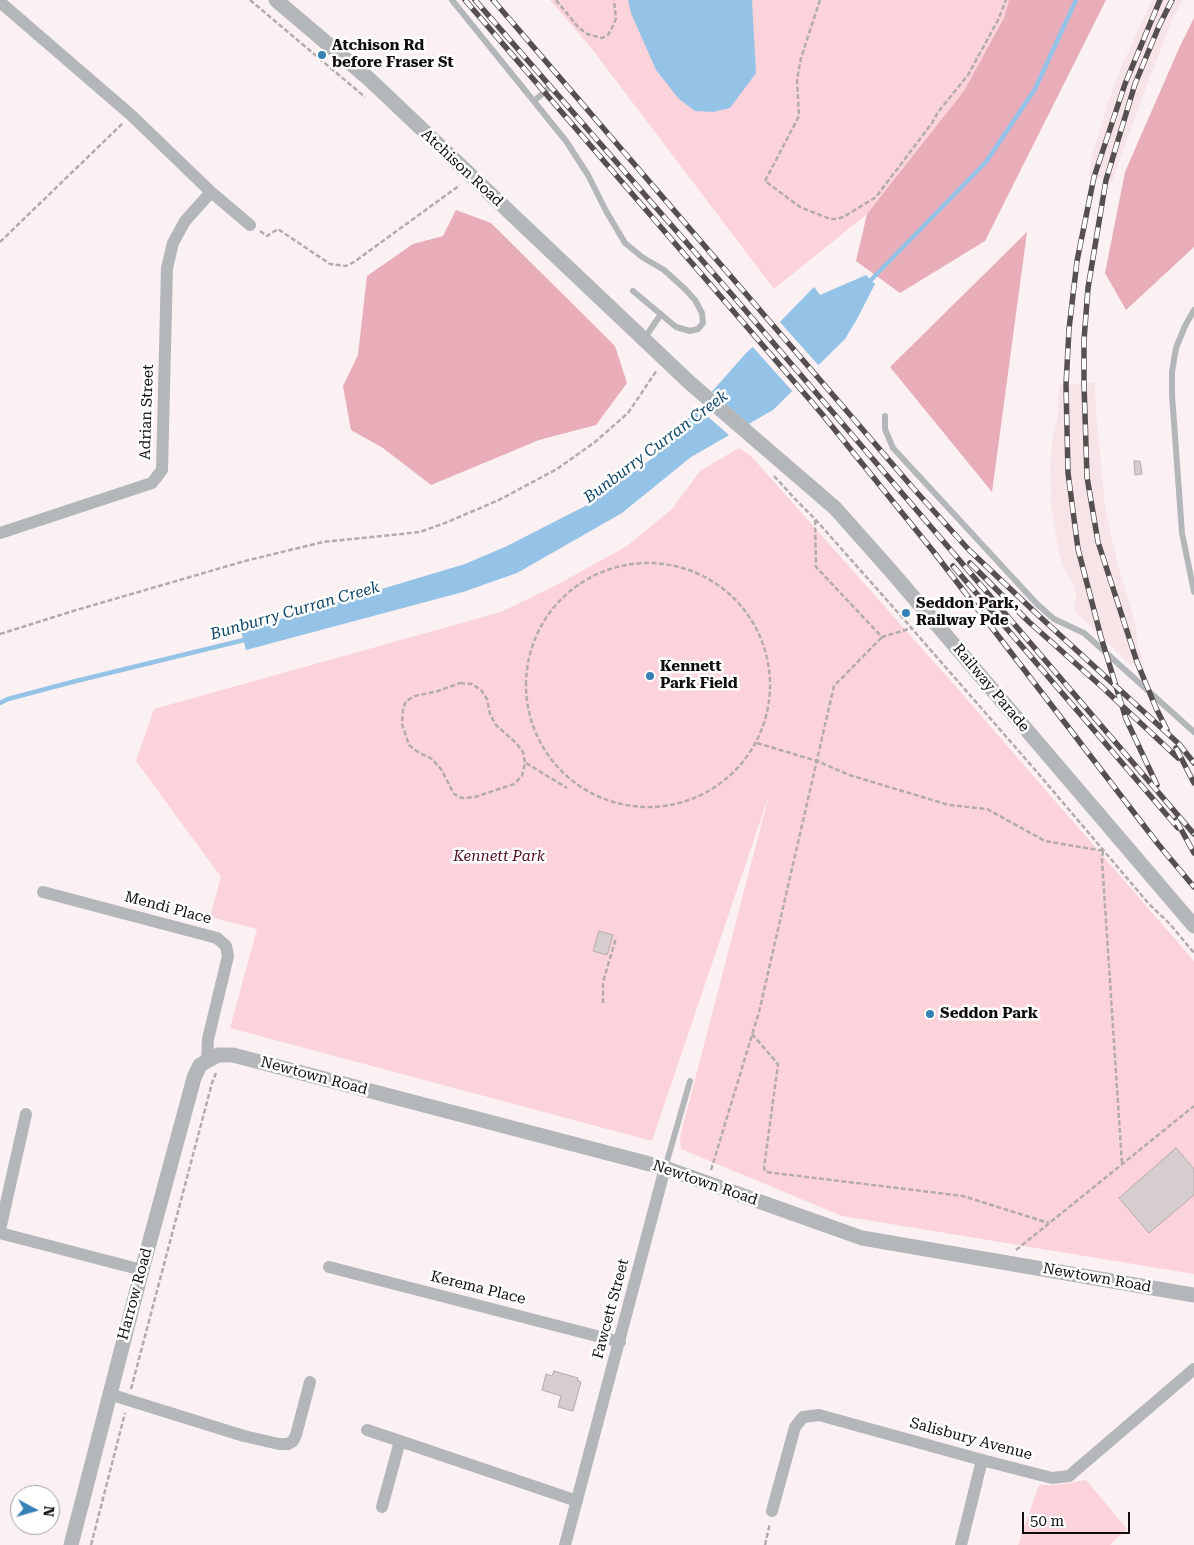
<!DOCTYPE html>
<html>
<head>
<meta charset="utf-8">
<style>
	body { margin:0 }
	#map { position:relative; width:1194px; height:1545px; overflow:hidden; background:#fbf1f3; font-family:"Roboto Serif",serif }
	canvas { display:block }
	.north { position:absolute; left:10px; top:1485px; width:50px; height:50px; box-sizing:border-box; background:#fff; border:1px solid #a09f9f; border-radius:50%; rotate:96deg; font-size:14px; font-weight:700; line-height:20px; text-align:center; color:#120e0f }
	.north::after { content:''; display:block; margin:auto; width:18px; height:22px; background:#3581b4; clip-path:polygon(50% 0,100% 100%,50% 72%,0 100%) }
	.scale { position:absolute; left:1022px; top:1512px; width:108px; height:22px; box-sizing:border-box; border:2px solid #120e0f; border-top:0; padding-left:6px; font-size:15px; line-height:18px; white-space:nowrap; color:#120e0f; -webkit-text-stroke:4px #fff; paint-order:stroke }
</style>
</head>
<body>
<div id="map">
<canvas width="1194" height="1545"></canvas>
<div class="north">N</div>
<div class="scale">50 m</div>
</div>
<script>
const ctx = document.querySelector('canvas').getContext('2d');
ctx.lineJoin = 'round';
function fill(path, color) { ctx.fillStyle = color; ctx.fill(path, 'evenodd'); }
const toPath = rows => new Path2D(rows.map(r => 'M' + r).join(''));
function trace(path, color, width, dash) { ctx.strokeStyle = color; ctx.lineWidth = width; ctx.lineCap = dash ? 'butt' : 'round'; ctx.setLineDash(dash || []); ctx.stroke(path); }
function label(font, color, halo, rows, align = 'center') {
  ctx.font = font + ' "Roboto Serif",serif'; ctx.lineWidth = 5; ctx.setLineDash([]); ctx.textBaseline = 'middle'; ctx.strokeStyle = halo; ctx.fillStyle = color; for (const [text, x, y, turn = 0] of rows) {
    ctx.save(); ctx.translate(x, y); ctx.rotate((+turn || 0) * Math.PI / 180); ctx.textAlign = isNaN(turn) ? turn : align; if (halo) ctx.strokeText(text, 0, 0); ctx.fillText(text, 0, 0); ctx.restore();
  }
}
fill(toPath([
	[1152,0,1183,0,1174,16,1148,82,1112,182,1088,175,1093,153,1107,105,1122,65],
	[1091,383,1095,383,1096,413,1105,506,1117,562,1136,625,1137,644,1143,660,1131,665,1074,611,1076,596,1073,583,1064,569,1058,548,1051,505,1050,464,1053,437,1058,417,1059,385]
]), '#f7e4e7');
fill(toPath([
	[550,0,1025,0,1021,14,888,197,774,289,592,49],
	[739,448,751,456,957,688,1194,961,1194,1274,842,1216,681,1149,680,1137,769,795,652,1141,230,1028,257,929,210,917,221,877,136,761,154,709,501,612,564,581,627,546,672,509,700,471],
	[1086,1480,1127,1529,1110,1545,1018,1545,1039,1485,1056,1485]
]), '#fcd3db');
fill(toPath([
	[1009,0,1106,0,985,241,900,293,856,261,867,214,964,91,1004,18],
	[1194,18,1194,247,1126,310,1105,273,1125,172,1180,46],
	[456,210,491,223,615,346,627,383,596,425,539,440,431,485,383,448,351,430,343,386,358,355,367,276,413,244,443,236],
	[1027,232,992,492,890,367]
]), '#e8adb8');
fill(toPath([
	[628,0,752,0,756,73,730,108,713,112,695,111,679,99,656,70,631,13],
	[866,275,875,284,856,321,845,339,773,410,691,457,622,513,517,573,463,592,246,650,241,631,465,564,507,546,591,503,654,457,747,352,778,324,814,287,820,295]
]), '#95c3e7');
fill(toPath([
	[778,320,820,367,794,393,751,345],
	[710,390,751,426,731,437,696,406]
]), '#fbf1f3');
trace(toPath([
	[868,283,986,162,1035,89,1076,0],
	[0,703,8,699,72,682,248,639]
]), '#95c3e7', 4.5);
const building = toPath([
	[1134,461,1140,461,1142,474,1135,475,1134,461],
	[599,931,613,935,607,955,593,951,599,931],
	[1176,1148,1194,1169,1194,1195,1149,1233,1119,1198,1176,1148],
	[554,1371,578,1378,577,1380,581,1382,573,1411,558,1407,561,1396,542,1390,546,1374,552,1376,554,1371]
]);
fill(building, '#d6cdce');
trace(building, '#b3aaac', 1);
trace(toPath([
	[250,0,365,97],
	[556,0,578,27,587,34,602,38,608,35,614,24,616,18,614,0],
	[820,0,801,58,797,80,799,116,765,181,800,207,830,219,838,219,845,216,876,197,932,123,938,112,968,75,998,20,1006,0],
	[260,231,267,236,278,229,330,264,346,266,354,262,460,185],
	[0,242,123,123],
	[774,476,797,501,815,519,901,616,1037,772,1149,904,1170,924,1194,953],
	[815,520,816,567,882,637,912,628],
	'526 685a122 122 0 1 1 244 0a122 122 0 1 1-244 0Z',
	[0,634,73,611,245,561,323,542,420,532,445,523,499,500,557,469,595,442,628,413,657,370],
	[460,683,472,684,481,690,487,699,490,714,496,725,516,743,523,752,525,763,522,776,514,784,475,797,462,798,454,794,441,769,432,759,418,752,409,745,402,724,403,709,406,701,415,696,438,691,460,683],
	[757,743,817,761,849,775,949,805,987,809,1045,841,1104,851],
	[526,763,567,788],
	[1103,851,1102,860,1122,1164],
	[603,1003,603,982,616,938],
	[752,1034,778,1064,764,1168,766,1172,963,1196,1049,1223],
	[711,1170,759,1012,834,686,882,637],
	[1016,1250,1194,1106],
	[131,1389,212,1083,216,1073],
	[91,1545,125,1413],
	[765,1545,770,1523]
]), '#b3abac', 2.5, [5, 2.5]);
trace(toPath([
	[452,0,566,141,588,175,606,211,625,243,642,257,664,270,685,289,695,300,702,313,703,323,698,329,690,331,676,327,633,291],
	[534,101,550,87],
	[1194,310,1185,326,1176,348,1172,372,1172,395,1182,533,1194,592],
	[644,339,661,314],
	[885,416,885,429,893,448,1037,604,1054,619,1084,633,1194,732],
	[665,1168,690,1081]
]), '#b4b7ba', 6);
trace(toPath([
	[0,2,131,115,211,192,250,225],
	[0,533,152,483,162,470,167,268,173,243,185,221,211,192],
	[43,892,217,938,226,946,228,956,208,1039,207,1060],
	[0,1230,26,1114],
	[0,1233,142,1270],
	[329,1267,620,1342],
	[109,1394,244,1436,279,1444,288,1444,293,1441,296,1435,310,1382],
	[367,1430,400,1441],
	[382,1507,400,1441,577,1501],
	[772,1511,795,1427,803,1417,819,1415,982,1460,1052,1478,1069,1476,1194,1369],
	[565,1545,665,1168],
	[961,1545,982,1460]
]), '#b4b7ba', 12);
trace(toPath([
	[276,0,369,79,690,383,835,508,891,571,1194,926],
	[71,1545,142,1270,194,1078,200,1065,218,1055,233,1055,665,1168,862,1238,1194,1295]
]), '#b4b7ba', 15);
const rail = toPath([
	[465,0,822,414,933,551,1158,844,1194,887],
	[475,0,734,297,1194,834],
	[493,0,913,488,969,550,1038,615,1179,744,1194,763],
	[970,563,1029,622,1102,687,1178,758],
	[953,566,1178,828],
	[1167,730,1156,708,1137,662,1098,542,1087,477,1084,384,1084,340,1088,288,1106,180,1135,84,1159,26,1172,0],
	[1176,748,1194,783],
	[1157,785,1126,719,1101,637,1078,549,1068,473,1066,385,1069,329,1077,261,1094,177,1125,84,1160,0],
	[1176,820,1194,853]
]);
trace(rail, '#554f50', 5.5);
trace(rail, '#fff', 4, [11]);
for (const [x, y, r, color] of [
	[322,55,5,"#3581b4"],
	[906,613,5,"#3581b4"],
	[650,676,5,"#3581b4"],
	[930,1014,5,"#3581b4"]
]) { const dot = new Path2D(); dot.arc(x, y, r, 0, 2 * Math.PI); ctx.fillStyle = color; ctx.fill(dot); trace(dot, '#fff', 2); }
label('bold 15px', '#120e0f', '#fff', [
	["Atchison Rd",332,46],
	["before Fraser St",332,63],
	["Seddon Park,",916,604],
	["Railway Pde",916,621],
	["Kennett",660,667],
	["Park Field",660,684],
	["Seddon Park",940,1014]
], 'left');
label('15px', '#120e0f', '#fff', [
	["Atchison Road",462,168,43],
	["Adrian Street",147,412,-88],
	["Railway Parade",991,688,50],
	["Mendi Place",168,908,15],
	["Newtown Road",314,1076,15],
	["Newtown Road",705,1183,19],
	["Newtown Road",1097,1278,10],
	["Kerema Place",478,1288,14],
	["Harrow Road",135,1294,-75],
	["Fawcett Street",611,1309,-75],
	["Salisbury Avenue",971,1439,15]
]);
label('italic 15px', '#4e0922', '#fff', [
	["Kennett Park",499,857]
]);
label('italic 16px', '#0e4668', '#fff', [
	["Bunburry Curran Creek",656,447,-37],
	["Bunburry Curran Creek",295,611,-16]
]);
</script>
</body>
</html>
